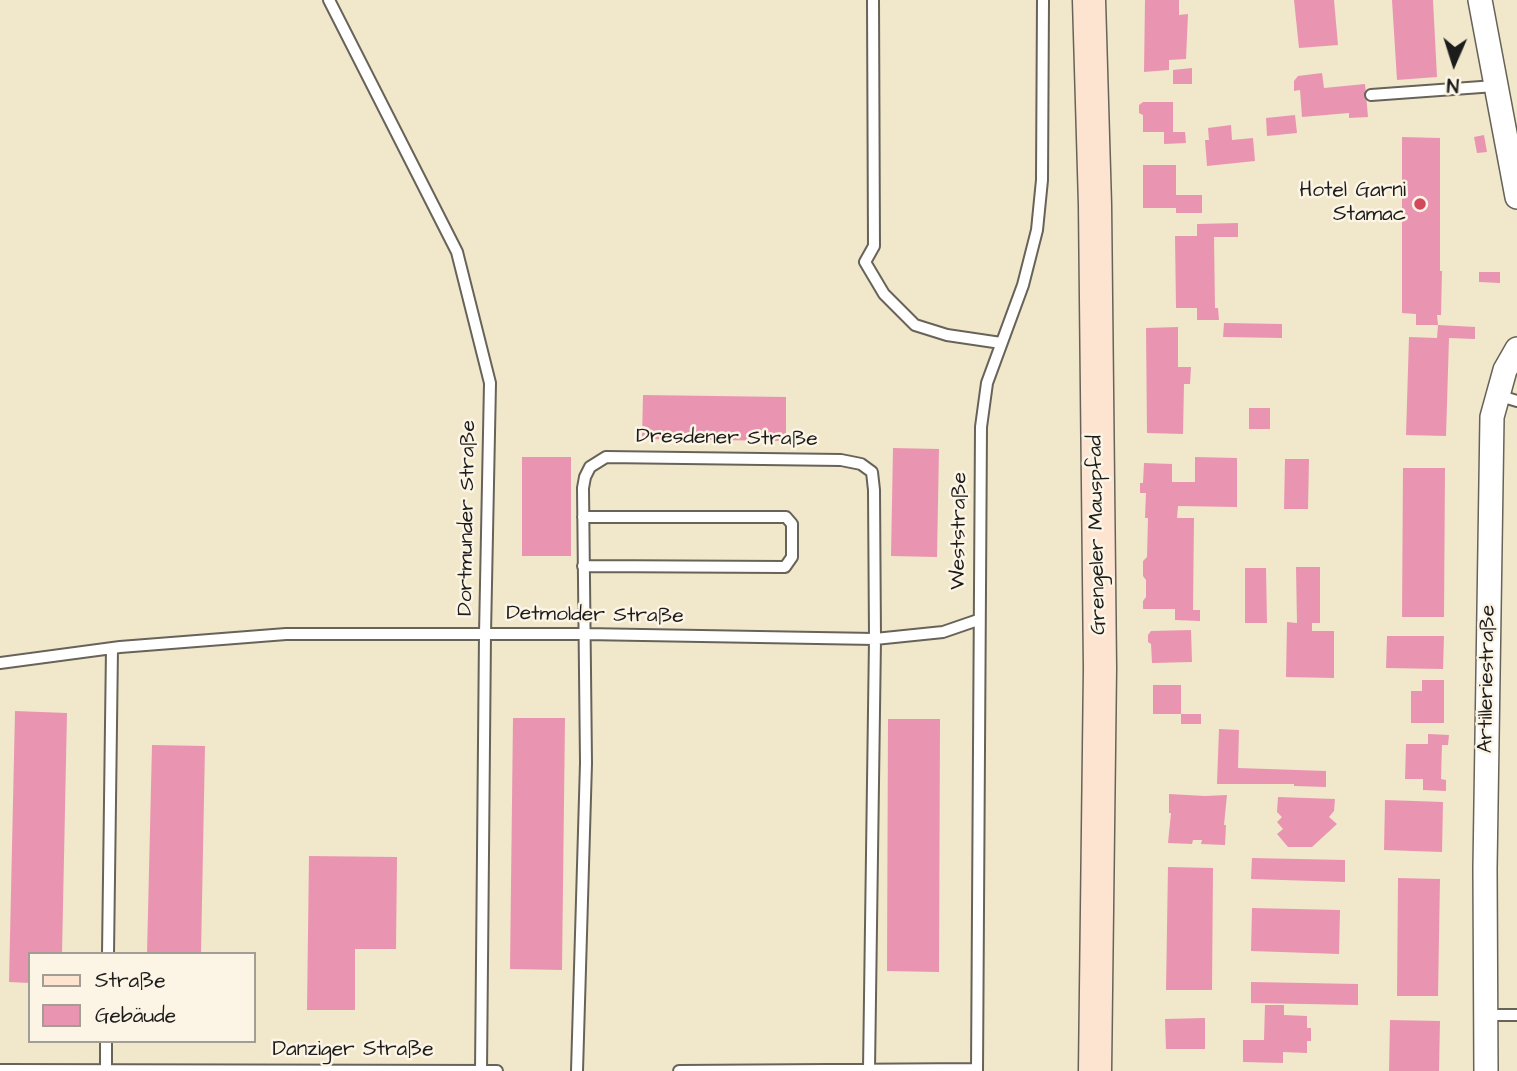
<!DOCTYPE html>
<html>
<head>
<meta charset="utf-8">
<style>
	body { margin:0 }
	#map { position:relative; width:1517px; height:1071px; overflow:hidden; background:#f1e7cb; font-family:"Architects Daughter",sans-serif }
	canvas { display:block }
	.legend { position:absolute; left:28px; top:952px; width:228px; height:91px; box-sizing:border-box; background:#fcf5e5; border:2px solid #a29e95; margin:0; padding:9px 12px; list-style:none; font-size:21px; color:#1c1c1c }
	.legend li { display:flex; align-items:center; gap:14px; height:35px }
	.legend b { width:35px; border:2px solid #a29e95 }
	.north { position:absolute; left:1419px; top:28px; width:70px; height:70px; -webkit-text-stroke:5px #fcf5e5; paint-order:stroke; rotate:183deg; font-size:19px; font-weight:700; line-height:28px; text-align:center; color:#1c1c1c }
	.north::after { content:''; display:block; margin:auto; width:24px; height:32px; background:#1c1c1c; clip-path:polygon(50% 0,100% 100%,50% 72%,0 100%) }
</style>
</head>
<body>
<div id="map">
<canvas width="1517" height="1071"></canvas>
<ul class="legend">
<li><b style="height:9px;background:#fde4d1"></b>Straße</li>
<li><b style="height:19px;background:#e995b1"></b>Gebäude</li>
</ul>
<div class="north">N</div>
</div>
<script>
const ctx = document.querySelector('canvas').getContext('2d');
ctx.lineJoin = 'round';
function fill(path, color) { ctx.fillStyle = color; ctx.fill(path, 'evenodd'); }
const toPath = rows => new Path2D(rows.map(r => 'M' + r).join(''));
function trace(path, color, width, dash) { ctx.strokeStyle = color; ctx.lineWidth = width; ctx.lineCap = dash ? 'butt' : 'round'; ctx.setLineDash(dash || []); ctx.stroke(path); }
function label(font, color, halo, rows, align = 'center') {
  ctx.font = font + ' "Architects Daughter",sans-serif'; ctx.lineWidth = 5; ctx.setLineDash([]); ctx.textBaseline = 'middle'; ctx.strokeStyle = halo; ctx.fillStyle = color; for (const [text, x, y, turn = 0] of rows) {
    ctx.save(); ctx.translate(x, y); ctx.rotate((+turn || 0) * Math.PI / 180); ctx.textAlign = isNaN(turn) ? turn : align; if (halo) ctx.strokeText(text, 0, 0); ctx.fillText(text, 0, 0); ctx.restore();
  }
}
fill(toPath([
	[1145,0,1179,0,1179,15,1188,14,1186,59,1169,60,1169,70,1144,72],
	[1294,0,1334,0,1338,45,1299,48],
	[1392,0,1433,0,1437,77,1397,80],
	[1192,68,1192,84,1173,84,1173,70],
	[1322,73,1324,88,1365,84,1368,117,1349,118,1349,113,1302,117,1300,90,1294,91,1294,81,1298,76],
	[1143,102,1173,102,1173,132,1185,132,1186,143,1164,144,1164,132,1143,132,1143,115,1139,113,1139,105],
	[1295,115,1297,133,1267,136,1266,118],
	[1231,125,1232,140,1253,138,1255,161,1207,166,1205,140,1209,140,1208,128],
	[1484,135,1487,152,1477,153,1474,137],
	[1402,137,1440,138,1440,271,1442,271,1441,315,1437,315,1438,325,1416,325,1416,314,1402,313],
	[1143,165,1176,165,1176,195,1202,195,1202,213,1176,213,1176,208,1143,208],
	[1238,223,1238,237,1214,237,1215,308,1218,308,1219,320,1197,320,1197,308,1176,308,1175,236,1197,236,1197,224],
	[1479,272,1500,272,1500,283,1479,282],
	[1224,323,1282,324,1282,338,1223,337],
	[1438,325,1475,327,1475,339,1449,338,1446,436,1406,435,1409,337,1437,338],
	[1178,327,1178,367,1191,367,1190,384,1184,384,1183,434,1147,433,1146,328],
	[643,395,786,397,786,441,642,439],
	[1249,408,1270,408,1270,429,1249,429],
	[893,448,939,449,937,557,891,556],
	[522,457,571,457,571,556,522,556],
	[1195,457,1237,458,1237,507,1178,506,1177,518,1194,518,1193,610,1200,610,1200,621,1175,620,1175,609,1143,609,1143,601,1146,597,1146,580,1143,576,1143,561,1147,557,1148,518,1145,518,1146,493,1140,493,1140,483,1143,483,1144,463,1172,464,1172,482,1195,482],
	[1285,459,1309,459,1308,509,1284,509],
	[1403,468,1445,468,1444,617,1402,617],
	[1296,567,1320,567,1320,623,1312,623,1312,631,1334,631,1334,678,1286,677,1287,622,1297,623],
	[1245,568,1266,568,1267,623,1245,623],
	[1191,630,1192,662,1152,663,1151,644,1148,642,1148,635,1151,631],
	[1387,636,1444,636,1443,669,1386,668],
	[1422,680,1444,680,1444,723,1411,723,1411,691,1422,691],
	[1153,685,1181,685,1181,714,1153,714],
	[15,711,67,713,62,954,30,954,30,983,9,982],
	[1181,714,1201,714,1201,724,1181,724],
	[513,718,565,718,562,970,510,969],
	[888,719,940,719,939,972,887,971],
	[1219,729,1239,730,1238,768,1326,771,1326,787,1294,786,1294,784,1217,784],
	[1428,734,1449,735,1448,745,1442,745,1441,779,1446,780,1446,791,1423,790,1423,779,1405,779,1406,744,1428,744],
	[152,745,205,746,201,954,147,954],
	[1169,794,1205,796,1227,795,1224,825,1226,825,1225,845,1201,844,1202,840,1193,840,1192,844,1168,843,1171,813,1169,813],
	[1278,797,1335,799,1334,811,1329,817,1337,824,1312,847,1288,847,1277,834,1283,829,1277,822,1282,817,1277,812],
	[1385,800,1443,802,1442,852,1384,850],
	[309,856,397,857,396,949,355,949,355,1010,307,1010],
	[1252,858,1345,860,1345,882,1251,879],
	[1168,867,1213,868,1212,990,1166,990],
	[1398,878,1440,879,1438,996,1397,996],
	[1252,908,1340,910,1339,954,1251,951],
	[1251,982,1358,984,1358,1005,1251,1003],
	[1265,1005,1284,1005,1284,1015,1307,1016,1307,1028,1311,1028,1311,1041,1307,1041,1307,1053,1283,1052,1283,1063,1243,1062,1243,1040,1264,1040],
	[1205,1018,1205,1049,1166,1049,1165,1019],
	[1390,1020,1440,1021,1439,1071,1389,1071]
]), '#e995b1');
const lane = toPath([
	[329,0,457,252,490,383,485,634,481,1071],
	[873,0,874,246,865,262,884,294,915,325,947,335,1001,343],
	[1371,95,1495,86],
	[1497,395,1517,401],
	[583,566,785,567,792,557,792,524,786,517,583,517],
	[0,663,120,647,286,634,585,634,875,639,943,632,978,620],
	[108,954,112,648],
	[1487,1015,1517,1015],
	[0,1070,497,1071],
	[106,1070,106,1041],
	[577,1071,586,763,583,488,585,477,590,467,606,457,841,460,861,464,872,472,874,490,875,639,869,1069],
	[679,1071,977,1069],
	[977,1071,981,427,987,383,1023,285,1037,230,1042,180,1043,0]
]);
const street = toPath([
	[1480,0,1517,197],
	[1486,1071,1485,868,1492,417,1505,370,1517,349]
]);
const secondary = toPath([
	[1089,0,1095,205,1100,668,1095,1071]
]);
trace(lane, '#676359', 14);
trace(street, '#676359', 26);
trace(secondary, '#676359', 35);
trace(lane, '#fff', 10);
trace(street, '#fff', 23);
trace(secondary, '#fde4d1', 32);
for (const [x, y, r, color] of [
	[1420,204,7,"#d1495b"]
]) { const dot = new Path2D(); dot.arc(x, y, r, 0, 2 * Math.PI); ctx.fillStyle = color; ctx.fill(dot); trace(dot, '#fcf5e5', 2.5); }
label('21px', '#1c1c1c', '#fcf5e5', [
	["Hotel Garni",1406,192],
	["Stamac",1406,216]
], 'right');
label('21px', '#1c1c1c', '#fcf5e5', [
	["Dresdener Straße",727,439,1],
	["Dortmunder Straße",468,518,-89],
	["Weststraße",960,531,-89],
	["Grengeler Mauspfad",1098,535,-91],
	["Detmolder Straße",595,616,1],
	["Artilleriestraße",1488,679,-89],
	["Danziger Straße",353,1051]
]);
</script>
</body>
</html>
